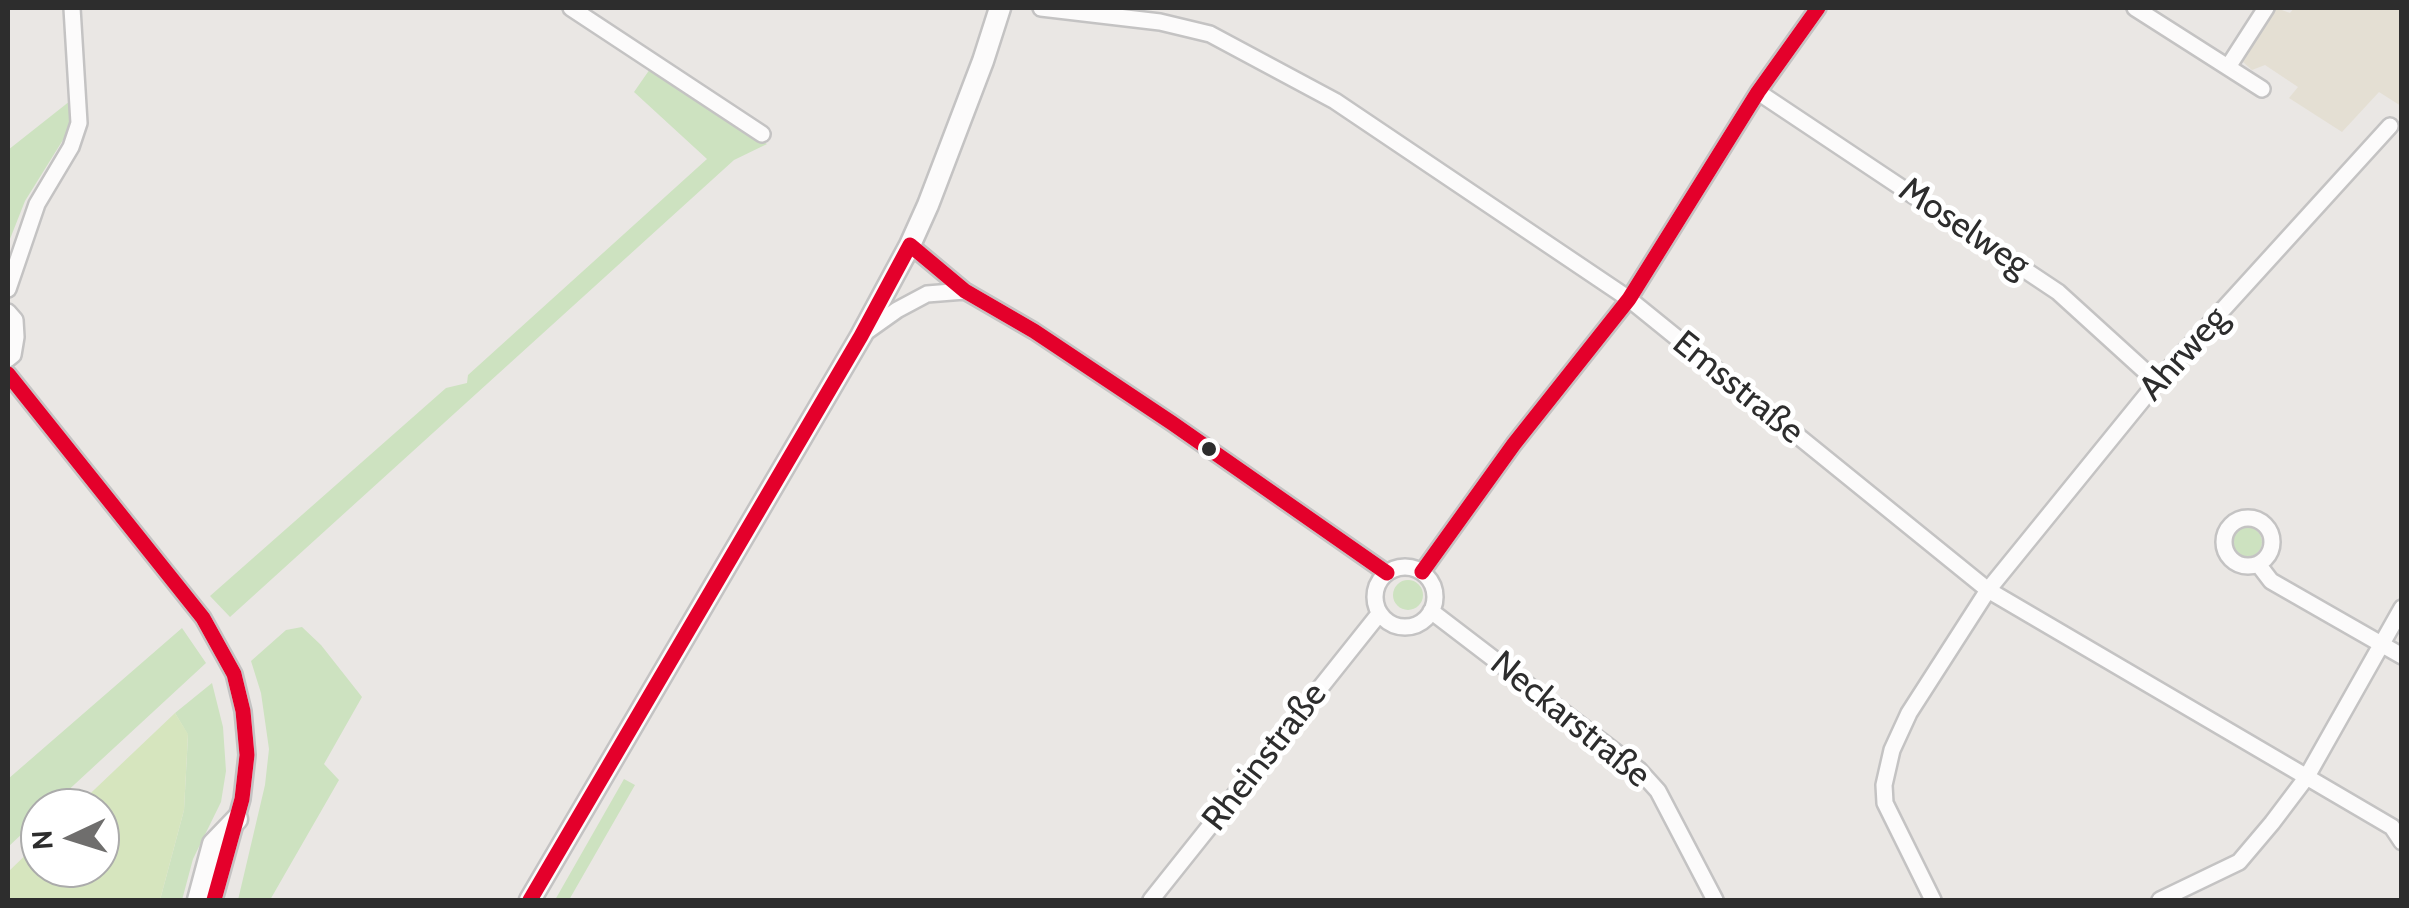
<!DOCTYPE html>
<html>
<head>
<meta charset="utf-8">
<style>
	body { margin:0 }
	#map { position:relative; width:2409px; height:908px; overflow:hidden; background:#eae7e4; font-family:Cabin,sans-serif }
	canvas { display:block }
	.frame { position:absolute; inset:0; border:10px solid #2d2d2d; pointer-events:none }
	.north { position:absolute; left:20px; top:788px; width:100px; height:100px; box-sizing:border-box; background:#fff; border:2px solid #ababab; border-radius:50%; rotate:266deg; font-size:28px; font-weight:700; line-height:40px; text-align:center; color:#2d2d2d }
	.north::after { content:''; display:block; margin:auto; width:35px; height:45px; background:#6f6e6d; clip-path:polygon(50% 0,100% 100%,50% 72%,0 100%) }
</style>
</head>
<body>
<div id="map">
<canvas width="2409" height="908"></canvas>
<div class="frame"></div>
<div class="north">N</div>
</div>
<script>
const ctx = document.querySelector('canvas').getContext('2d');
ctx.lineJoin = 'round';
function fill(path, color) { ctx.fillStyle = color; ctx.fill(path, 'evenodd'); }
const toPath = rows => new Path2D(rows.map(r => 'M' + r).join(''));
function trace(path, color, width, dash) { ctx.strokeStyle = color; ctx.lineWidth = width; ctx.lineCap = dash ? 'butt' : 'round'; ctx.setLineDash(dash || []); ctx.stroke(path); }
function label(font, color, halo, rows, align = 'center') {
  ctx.font = font + ' Cabin,sans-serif'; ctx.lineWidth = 10; ctx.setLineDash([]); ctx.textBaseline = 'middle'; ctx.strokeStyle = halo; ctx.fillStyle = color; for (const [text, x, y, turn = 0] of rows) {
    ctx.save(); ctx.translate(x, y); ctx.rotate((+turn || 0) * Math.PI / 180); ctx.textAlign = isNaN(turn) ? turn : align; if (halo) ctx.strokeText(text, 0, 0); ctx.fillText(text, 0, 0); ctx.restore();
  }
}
fill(toPath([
	[2276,8,2290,13,2294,8,2401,8,2401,106,2379,92,2342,132,2289,98,2298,87,2265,65,2252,70,2243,62]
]), '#e4dfd3');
fill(toPath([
	[650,69,767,144,734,160,230,617,210,596,446,388,467,383,468,375,707,159,634,92],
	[70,101,71,127,25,201,8,244,8,150],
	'2232 542a15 15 0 1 1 30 0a15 15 0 1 1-30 0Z',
	'1393 595a15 15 0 1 1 30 0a15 15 0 1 1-30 0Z',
	[302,627,321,645,362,697,324,764,339,780,270,900,238,900,265,785,269,749,261,693,251,661,286,630],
	[182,628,206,663,49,808,40,808,40,817,8,847,8,779],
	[212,683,223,727,226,771,221,802,193,859,182,900,160,900,184,810,188,735,175,713],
	[624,779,635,785,569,900,555,900]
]), '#cde2c0');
fill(toPath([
	[175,713,188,734,184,810,160,900,8,900,8,872,40,841,40,868,100,868,100,808,75,808]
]), '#d6e5be');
const minor = toPath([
	[571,8,762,134],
	[1041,8,1160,22,1210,34,1335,101,1629,299,1988,590,2392,827,2402,842],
	[2135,8,2262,89],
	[2228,67,2266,8],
	[1758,92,2058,292,2157,382],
	[910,245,965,291,1034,331,1172,423,1387,573],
	[8,289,37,204,71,147,79,123,72,8],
	[8,312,15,320,16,337,13,355,8,359],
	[866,332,897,310,927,294,965,291],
	[8,374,203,618,234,674,243,711,247,755,242,799,214,900],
	'2224 542a24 24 0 1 1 48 0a24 24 0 1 1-48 0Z',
	[2258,564,2271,581,2402,656],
	'1375 597a30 30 0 1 1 60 0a30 30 0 1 1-60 0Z',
	[1422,572,1514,444,1629,299,1758,92,1818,8],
	[1431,611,1639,770,1658,791,1715,900],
	[1151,900,1379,614],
	[1933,900,1885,803,1884,785,1892,750,1909,713,1988,590,2157,382,2390,126],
	[2160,900,2239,862,2272,823,2306,778,2402,608]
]);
const secondary = toPath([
	[198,900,213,844,237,819],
	[530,900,861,336,910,245,928,205,983,61,1000,8]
]);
trace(minor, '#c4c3c3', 20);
trace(secondary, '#c4c3c3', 25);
trace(minor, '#fcfbfb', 15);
trace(secondary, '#fcfbfb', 20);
trace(toPath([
	[8,374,203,618,234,674,243,711,247,755,242,799,214,900],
	[1422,572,1514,444,1629,299,1758,92,1818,8],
	[530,900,861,336,910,245,965,291,1034,331,1172,423,1387,573]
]), '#e4002b', 15);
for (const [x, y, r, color] of [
	[1209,449,9,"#2d2d2d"]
]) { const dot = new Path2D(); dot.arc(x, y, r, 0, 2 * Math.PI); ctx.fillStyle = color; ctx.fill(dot); trace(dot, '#fff', 4); }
label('35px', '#2d2d2d', '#fff', [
	["Moselweg",1964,228,34],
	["Ahrweg",2184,354,-48],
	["Emsstraße",1738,388,39],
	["Neckarstraße",1570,720,39],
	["Rheinstraße",1265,757,-52]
]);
</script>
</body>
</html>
